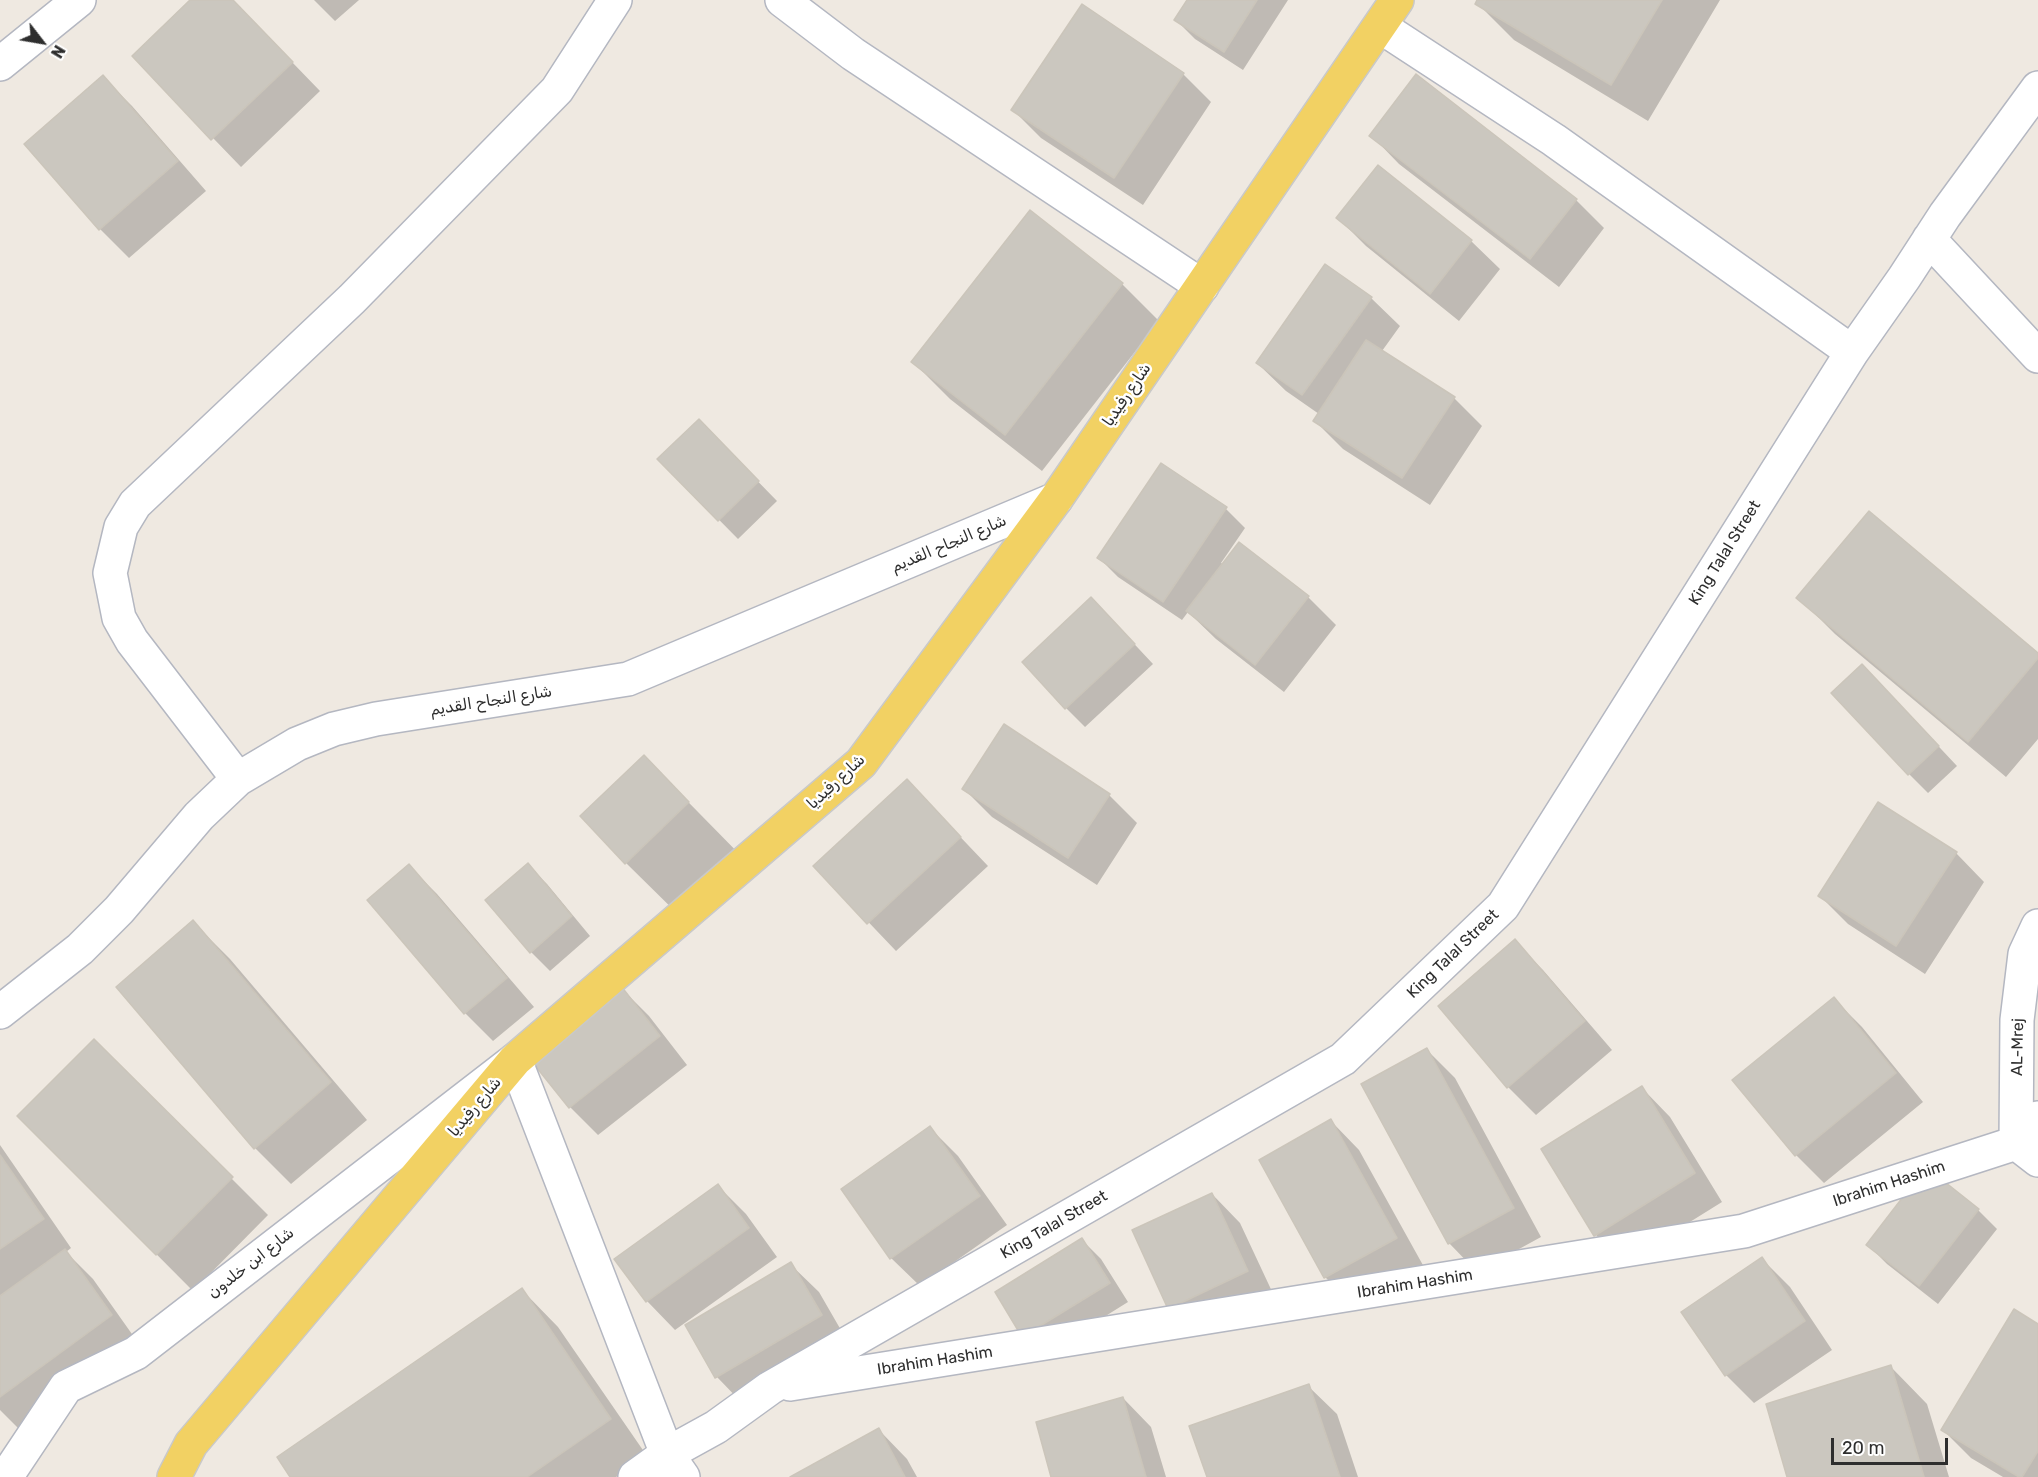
<!DOCTYPE html>
<html>
<head>
<meta charset="utf-8">
<style>
	body { margin:0 }
	#map { position:relative; width:2038px; height:1477px; overflow:hidden; background:#efe9e1; font-family:Rubik,sans-serif }
	canvas { display:block }
	.north { position:absolute; left:12px; top:12px; width:60px; height:60px; -webkit-text-stroke:4px #fff; paint-order:stroke; rotate:121deg; font-size:16px; font-weight:700; line-height:24px; text-align:center; color:#2e2e2e }
	.north::after { content:''; display:block; margin:auto; width:21px; height:27px; background:#2e2e2e; clip-path:polygon(50% 0,100% 100%,50% 72%,0 100%) }
	.scale { position:absolute; left:1831px; top:1438px; width:117px; height:27px; box-sizing:border-box; border:3px solid #2e2e2e; border-top:0; padding-left:8px; font-size:18px; line-height:21px; white-space:nowrap; color:#2e2e2e; -webkit-text-stroke:4px #fff; paint-order:stroke }
</style>
</head>
<body>
<div id="map">
<canvas width="2038" height="1477"></canvas>
<div class="north">N</div>
<div class="scale">20 m</div>
</div>
<script>
const ctx = document.querySelector('canvas').getContext('2d');
ctx.lineJoin = 'round';
function fill(path, color) { ctx.fillStyle = color; ctx.fill(path, 'evenodd'); }
const toPath = rows => new Path2D(rows.map(r => 'M' + r).join(''));
function trace(path, color, width, dash) { ctx.strokeStyle = color; ctx.lineWidth = width; ctx.lineCap = dash ? 'butt' : 'round'; ctx.setLineDash(dash || []); ctx.stroke(path); }
function label(font, color, halo, rows, align = 'center') {
  ctx.font = font + ' Rubik,"Noto Naskh Arabic",sans-serif'; ctx.lineWidth = 5; ctx.setLineDash([]); ctx.textBaseline = 'middle'; ctx.strokeStyle = halo; ctx.fillStyle = color; for (const [text, x, y, turn = 0] of rows) {
    ctx.save(); ctx.translate(x, y); ctx.rotate((+turn || 0) * Math.PI / 180); ctx.textAlign = isNaN(turn) ? turn : align; if (halo) ctx.strokeText(text, 0, 0); ctx.fillText(text, 0, 0); ctx.restore();
  }
}
fill(toPath([
	[192,0,232,0,320,91,241,167,134,56],
	[314,0,359,0,335,21],
	[1189,0,1288,0,1243,70,1195,39,1176,20],
	[1479,0,1720,0,1648,121,1514,40,1477,3],
	[1183,74,1211,102,1143,205,1041,138,1013,110],
	[103,77,132,106,206,191,129,258,100,229,26,145],
	[1371,135,1576,200,1604,228,1559,287,1399,164],
	[1378,167,1471,241,1500,269,1459,321,1366,246,1338,218],
	[1030,212,1122,284,1159,321,1042,471,950,399,913,362],
	[1371,298,1400,326,1382,351,1454,398,1482,426,1430,505,1343,449,1315,421,1319,414,1286,391,1257,363],
	[699,421,777,501,738,539,659,459],
	[1161,465,1226,509,1245,528,1221,563,1308,597,1336,625,1284,692,1216,639,1188,612,1182,620,1118,577,1099,558],
	[1798,597,2038,655,2038,739,2006,777,1835,634],
	[1110,618,1153,664,1085,727,1066,708],
	[1881,685,1957,766,1928,793,1909,774],
	[644,757,753,868,691,927,626,863],
	[907,781,988,866,896,951,815,866],
	[964,789,1109,795,1137,823,1097,885,992,817],
	[1956,853,1984,882,1925,974,1848,924,1820,896],
	[528,865,547,884,590,936,550,971,531,952],
	[409,866,437,894,534,1007,493,1041,465,1013,369,900],
	[193,922,230,959,367,1120,291,1184,255,1148],
	[1515,942,1543,970,1612,1050,1536,1115,1508,1087],
	[621,988,649,1016,687,1065,598,1135,570,1107],
	[1834,999,1862,1027,1923,1102,1824,1183,1796,1155],
	[94,1041,268,1215,193,1291,19,1116],
	[1427,1050,1455,1078,1541,1237,1477,1272,1449,1243],
	[1642,1088,1670,1117,1722,1202,1624,1263,1596,1235],
	[1331,1121,1359,1150,1424,1267,1354,1306,1325,1277,1261,1161],
	[930,1128,958,1156,1007,1225,920,1286,891,1258,843,1190],
	[0,1145,71,1248,66,1252,93,1279,139,1344,21,1431,0,1410],
	[718,1186,746,1214,777,1257,675,1330,647,1301,616,1260],
	[1212,1194,1240,1223,1276,1300,1197,1336,1169,1308],
	[1978,1210,1997,1229,1938,1304,1887,1264,1868,1245],
	[1082,1240,1101,1259,1128,1302,1043,1355,1024,1336],
	[1762,1259,1790,1287,1832,1350,1754,1403,1726,1375],
	[790,1264,819,1292,849,1344,745,1406,717,1377,687,1326],
	[522,1290,558,1327,647,1456,616,1477,292,1477],
	[2038,1325,2038,1477,2003,1477,1971,1458,1943,1430],
	[1891,1367,1927,1404,1949,1477,1789,1477],
	[1308,1386,1337,1414,1358,1477,1208,1477],
	[1123,1398,1151,1427,1166,1477,1053,1477],
	[879,1430,907,1459,917,1477,793,1477]
]), '#0003');
const building = toPath([
	[190,0,233,0,293,62,211,140,132,56,190,0],
	[1187,0,1257,0,1224,52,1174,20,1187,0],
	[1477,0,1662,0,1611,85,1475,4,1477,0],
	[1082,4,1184,73,1114,178,1011,110,1082,4],
	[1416,74,1577,199,1530,259,1369,136,1416,74],
	[103,75,178,161,99,230,24,144,103,75],
	[1378,165,1472,240,1430,294,1336,218,1378,165],
	[1030,210,1123,283,1005,435,911,362,1030,210],
	[1325,264,1372,297,1302,395,1256,363,1325,264],
	[1366,340,1455,397,1402,478,1313,421,1366,340],
	[699,419,759,481,718,521,657,459,699,419],
	[1161,463,1227,507,1163,602,1097,558,1161,463],
	[1869,511,2038,653,2038,658,1968,742,1796,598,1869,511],
	[1239,542,1309,596,1255,665,1186,611,1239,542],
	[1091,597,1135,644,1065,709,1022,662,1091,597],
	[1862,664,1939,746,1908,775,1831,693,1862,664],
	[1004,724,1110,794,1068,858,962,789,1004,724],
	[644,755,689,802,625,864,580,816,644,755],
	[907,779,961,837,867,924,813,866,907,779],
	[1878,802,1957,852,1896,946,1818,896,1878,802],
	[528,863,572,916,530,953,485,900,528,863],
	[409,864,507,978,464,1014,367,900,409,864],
	[193,920,331,1082,254,1149,116,987,193,920],
	[1515,939,1585,1021,1507,1088,1438,1006,1515,939],
	[621,986,660,1036,569,1108,529,1058,621,986],
	[1834,997,1896,1073,1795,1156,1732,1080,1834,997],
	[94,1039,233,1177,156,1255,17,1116,94,1039],
	[1427,1048,1514,1208,1448,1244,1361,1084,1427,1048],
	[1642,1086,1695,1173,1594,1236,1541,1149,1642,1086],
	[1331,1119,1397,1238,1324,1278,1259,1160,1331,1119],
	[930,1126,980,1196,890,1259,841,1189,930,1126],
	[0,1155,44,1219,0,1249,0,1155],
	[1926,1167,1979,1209,1919,1286,1866,1245,1926,1167],
	[718,1184,749,1228,646,1302,614,1259,718,1184],
	[1212,1193,1248,1271,1168,1309,1132,1230,1212,1193],
	[1082,1238,1110,1283,1022,1337,995,1292,1082,1238],
	[65,1249,112,1315,0,1397,0,1296,65,1249],
	[1762,1257,1805,1321,1725,1376,1681,1312,1762,1257],
	[791,1262,822,1315,715,1378,685,1325,791,1262],
	[522,1288,611,1419,527,1477,290,1477,277,1457,522,1288],
	[2014,1309,2038,1324,2038,1451,2022,1477,2019,1477,1941,1430,2014,1309],
	[1891,1365,1924,1477,1787,1477,1766,1404,1891,1365],
	[1309,1384,1340,1477,1207,1477,1189,1426,1309,1384],
	[1123,1397,1146,1477,1051,1477,1036,1422,1123,1397],
	[879,1428,905,1477,790,1477,879,1428]
]);
fill(building, '#cbc7bf');
trace(building, '#cbc5ba', 1.5);
const minor = toPath([
	[782,0,853,54,1202,286],
	[1381,27,1554,140,1852,352],
	[0,64,79,0],
	[1929,239,2038,356],
	[238,779,132,641,119,618,110,573,121,527,135,504,352,299,557,90,615,0],
	[2038,926,2025,954,2017,1020,2016,1143,2038,1160],
	[0,1012,80,949,119,910,199,816,238,779,297,744,334,729,376,719,628,679,1056,499],
	[790,1384,1744,1231,2016,1143,2038,1118],
	[6,1477,66,1387,136,1353,515,1060,667,1454,683,1477],
	[635,1477,667,1454,716,1427,770,1388,1343,1059,1503,906,1852,352,1904,278,1945,215,2038,88]
]);
const major = toPath([
	[174,1477,191,1444,515,1060,861,763,1056,499,1397,0]
]);
trace(minor, '#b4b7c1', 36);
trace(major, '#c9c9c9', 36);
trace(minor, '#fff', 33);
trace(major, '#f2d163', 33);
label('16px', '#2e2e2e', '#fff', [
	["شارع رفيديا",1127,395,-56],
	["شارع النجاح القديم",949,544,-23],
	["King Talal Street",1725,553,-58],
	["شارع النجاح القديم",491,701,-9],
	["شارع رفيديا",836,782,-43],
	["King Talal Street",1453,954,-44],
	["AL-Mrej",2018,1047,-89],
	["شارع رفيديا",475,1107,-50],
	["Ibrahim Hashim",1889,1184,-18],
	["King Talal Street",1054,1225,-30],
	["شارع ابن خلدون",251,1263,-38],
	["Ibrahim Hashim",1415,1284,-9],
	["Ibrahim Hashim",935,1361,-9]
]);
</script>
</body>
</html>
